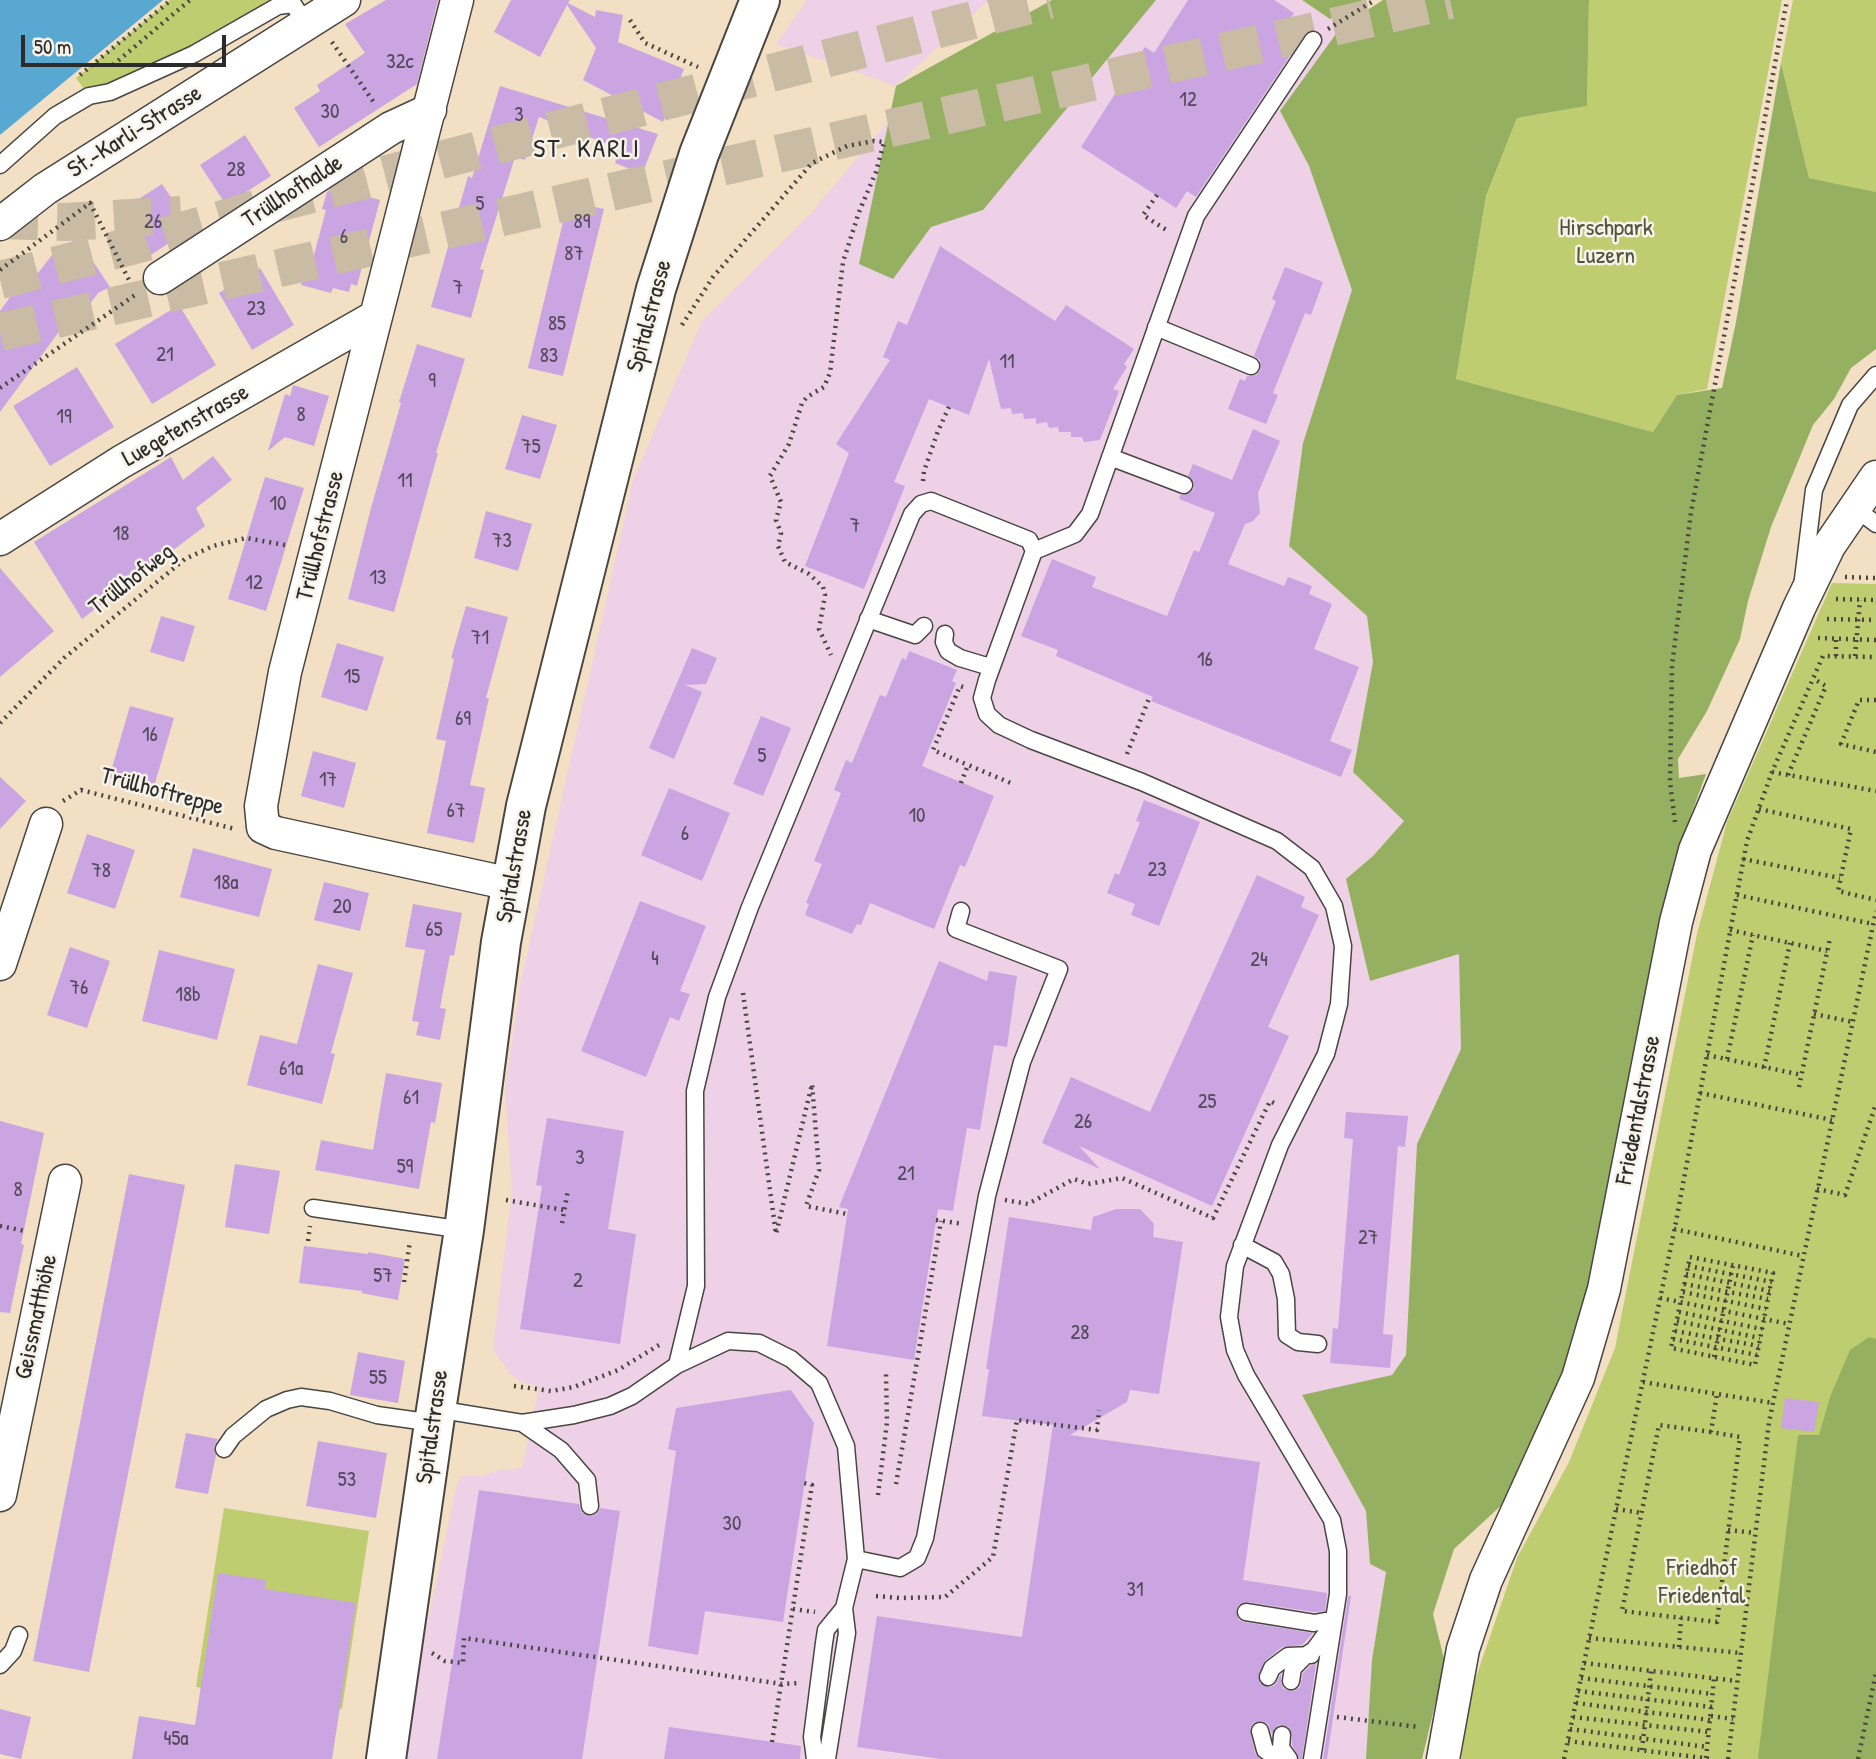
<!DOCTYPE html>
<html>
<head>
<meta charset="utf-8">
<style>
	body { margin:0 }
	#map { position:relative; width:1876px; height:1759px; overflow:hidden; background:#f2dfc4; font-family:"Patrick Hand",sans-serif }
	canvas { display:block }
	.scale { position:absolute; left:21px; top:35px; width:205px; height:32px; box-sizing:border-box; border:4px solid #2b2b2b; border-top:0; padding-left:9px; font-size:21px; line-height:24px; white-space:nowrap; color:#2b2b2b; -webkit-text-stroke:5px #f7f3e8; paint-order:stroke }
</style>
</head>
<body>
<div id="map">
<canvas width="1876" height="1759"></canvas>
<div class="scale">50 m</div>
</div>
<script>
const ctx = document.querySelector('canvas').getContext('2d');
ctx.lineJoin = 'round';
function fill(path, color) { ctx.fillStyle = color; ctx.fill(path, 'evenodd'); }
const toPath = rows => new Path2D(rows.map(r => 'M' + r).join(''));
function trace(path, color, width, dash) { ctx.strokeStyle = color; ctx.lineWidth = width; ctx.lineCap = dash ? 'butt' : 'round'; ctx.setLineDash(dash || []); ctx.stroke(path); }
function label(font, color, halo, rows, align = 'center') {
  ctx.font = font + ' "Patrick Hand",sans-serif'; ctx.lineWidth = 5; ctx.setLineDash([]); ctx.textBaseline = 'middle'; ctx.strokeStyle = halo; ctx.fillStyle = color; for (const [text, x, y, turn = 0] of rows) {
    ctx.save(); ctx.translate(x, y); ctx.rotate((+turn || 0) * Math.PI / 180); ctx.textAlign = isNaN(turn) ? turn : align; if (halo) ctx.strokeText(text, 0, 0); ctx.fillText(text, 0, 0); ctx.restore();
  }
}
fill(toPath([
	[807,0,989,0,896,86,776,44],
	[1082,0,1302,0,1341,27,1280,111,1309,166,1352,290,1303,443,1289,546,1367,616,1373,662,1353,772,1404,821,1373,856,1346,879,1370,980,1459,953,1461,1049,1417,1144,1406,1355,1392,1375,1302,1396,1366,1511,1370,1564,1386,1571,1372,1660,1366,1759,399,1759,457,1483,462,1476,485,1476,494,1471,522,1468,539,1387,521,1382,509,1373,493,1349,512,1190,505,1089,520,986,633,480,702,321,811,213,912,93]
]), '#eed0e7');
fill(toPath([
	[170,0,269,0,231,25,176,56,103,86,89,96,76,78],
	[1589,0,1782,0,1707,389,1677,395,1653,432,1456,379,1486,196,1517,118,1587,106],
	[1793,0,1876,0,1876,192,1809,178,1781,63],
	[1832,583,1876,584,1876,1759,1461,1759,1472,1689,1517,1558,1569,1462,1615,1348,1697,934,1727,822],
	[224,1508,369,1531,342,1709,196,1687]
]), '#bdcd6f');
fill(toPath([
	[1052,0,1156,0,983,210,931,227,893,279,859,264,896,86],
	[1302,0,1363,0,1330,19],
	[1383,0,1589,0,1587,106,1517,118,1486,196,1456,379,1653,432,1677,395,1722,388,1736,322,1781,63,1809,178,1876,192,1876,349,1851,368,1834,399,1813,425,1771,527,1748,601,1740,639,1707,711,1678,759,1679,778,1706,774,1674,861,1592,1275,1569,1362,1505,1502,1454,1549,1433,1614,1445,1663,1422,1759,1366,1759,1372,1660,1386,1572,1370,1564,1366,1511,1302,1395,1392,1375,1406,1355,1417,1144,1461,1049,1459,954,1370,981,1346,879,1373,856,1404,821,1353,772,1373,662,1367,616,1289,546,1303,443,1352,290,1309,166,1280,111,1341,27],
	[1869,1337,1876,1339,1876,1759,1760,1759,1758,1758,1798,1435,1819,1435,1830,1397,1850,1350]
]), '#96b062');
fill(toPath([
	[0,0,163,0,0,135]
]), '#58a8d2');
fill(toPath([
	[386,0,438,0,417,84,319,147,294,108,320,91,317,85,365,53,345,24],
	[511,0,570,0,568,3,595,17,596,10,623,15,618,42,684,69,663,122,583,80,596,48,567,5,540,57,494,32],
	[1188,0,1274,0,1294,13,1291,18,1304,26,1297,37,1301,39,1196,197,1187,191,1176,208,1081,147,1145,47,1154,53],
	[500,86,658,134,642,174,615,163,620,149,539,117,525,160,515,157,480,269,484,270,471,318,431,307,468,176,472,178],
	[245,135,271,176,226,205,200,165],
	[162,184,192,228,143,260,114,215],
	[334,187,380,200,357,286,351,284,349,292,333,288,331,293,301,285,307,265,311,266,326,210,322,209,327,192],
	[568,201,604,209,563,376,528,368],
	[76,236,110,287,98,293,90,304,83,299,0,412,0,311,31,268,38,273,52,255,58,259],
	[940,246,1055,321,1066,305,1134,349,1124,364,1127,367,1113,389,1119,391,1100,440,1084,442,1082,437,1071,437,1071,432,1059,432,1058,427,1049,428,1047,422,1036,424,1036,418,1024,419,1023,413,1012,414,1011,408,1001,409,989,359,969,415,929,399,894,482,905,486,864,589,805,566,849,453,836,444,890,360,883,357,898,321,907,325],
	[1285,267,1323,282,1311,315,1305,313,1273,393,1278,395,1266,424,1228,409,1240,379,1245,381,1247,376,1257,375,1261,369,1260,360,1254,356,1276,301,1272,299],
	[260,268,294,325,252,350,219,293],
	[179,305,216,365,152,404,115,344],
	[417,344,465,359,436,453,438,453,394,612,348,599,371,508,401,403,399,402],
	[77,367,114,427,50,466,13,406],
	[293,385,329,396,314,446,285,437,268,451,285,394,290,396],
	[522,415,557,425,540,479,505,469],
	[1253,429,1280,441,1258,493,1260,513,1253,521,1245,524,1228,564,1284,586,1288,577,1312,586,1309,594,1332,604,1314,649,1359,667,1330,741,1352,750,1341,777,1151,701,1153,697,1056,656,1058,650,1021,636,1052,559,1096,577,1092,587,1167,616,1194,550,1199,552,1215,513,1179,499,1180,495,1186,495,1194,489,1194,483,1188,476,1193,464,1232,480],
	[213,456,232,480,196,508,205,526,82,619,34,542,171,457,183,480],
	[265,477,304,488,266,611,228,599],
	[486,511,532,524,518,571,474,558],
	[0,568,54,631,0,677],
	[466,606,508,617,486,698,489,698,470,785,485,788,474,843,427,833,446,741,436,739,454,659,451,658],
	[161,616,195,626,184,662,150,652],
	[337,643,384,657,367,711,321,697],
	[692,648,717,658,706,684,685,685,702,692,674,759,649,748],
	[909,651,957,670,952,681,956,683,922,766,994,796,965,867,960,865,934,929,870,903,861,925,857,924,852,934,805,915,809,904,806,903,822,864,814,861,841,793,834,790,846,760,852,763,880,695,886,697,902,658,906,660],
	[130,706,174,718,153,790,109,778],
	[761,716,791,728,763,796,733,784],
	[313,751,356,763,344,808,301,796],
	[0,777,26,801,0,829],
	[669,788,730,813,702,881,641,855],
	[1144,800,1200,822,1159,926,1131,915,1135,904,1107,893,1115,873,1119,875,1140,822,1136,821],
	[87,834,135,850,115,909,67,893],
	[193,848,272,869,259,917,180,897],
	[1257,875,1305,897,1301,907,1319,915,1268,1027,1289,1036,1212,1206,1079,1146,1100,1169,1042,1143,1071,1077,1150,1112],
	[324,882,369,893,360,931,314,920],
	[640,901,706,926,680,991,690,994,679,1021,670,1017,646,1077,581,1051],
	[413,904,462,913,454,956,450,955,440,1008,446,1009,440,1040,416,1035,419,1022,412,1021,425,950,405,947],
	[70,947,110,961,87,1028,47,1015],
	[159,950,235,969,217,1040,142,1021],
	[939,961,987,981,989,971,1017,976,1007,1047,994,1045,980,1130,967,1128,953,1211,938,1209,914,1360,827,1346,848,1209,839,1207],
	[318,964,353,973,331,1053,335,1054,322,1104,247,1085,260,1035,297,1044],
	[386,1073,442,1083,435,1123,431,1122,419,1189,315,1170,321,1140,373,1150],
	[1346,1112,1408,1116,1405,1147,1398,1146,1383,1334,1393,1335,1390,1368,1330,1363,1333,1328,1338,1329,1353,1139,1344,1138],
	[547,1118,624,1131,608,1229,636,1234,620,1344,520,1329,542,1186,536,1185],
	[0,1121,44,1133,21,1244,24,1245,10,1313,0,1312],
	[235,1164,280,1171,269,1234,225,1227],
	[129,1174,185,1185,89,1672,33,1661],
	[1116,1209,1140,1209,1154,1224,1153,1237,1183,1242,1159,1394,1130,1390,1127,1402,1070,1435,1260,1462,1243,1580,1327,1593,1325,1611,1314,1612,1247,1602,1238,1605,1236,1611,1239,1620,1244,1622,1313,1633,1302,1645,1282,1647,1266,1660,1258,1677,1260,1684,1270,1687,1275,1685,1281,1674,1281,1684,1284,1689,1294,1691,1300,1687,1303,1673,1310,1666,1316,1664,1302,1759,1299,1759,1292,1745,1292,1735,1288,1727,1278,1725,1272,1734,1268,1724,1262,1721,1253,1723,1250,1729,1255,1753,1260,1759,941,1759,857,1747,877,1616,1022,1637,1053,1425,982,1416,989,1369,986,1369,1009,1217,1091,1230,1093,1217],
	[304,1246,368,1254,368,1252,405,1259,398,1300,361,1293,362,1291,299,1283],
	[358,1352,405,1361,398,1403,350,1395],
	[791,1390,814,1423,783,1622,705,1611,698,1655,648,1646,676,1451,668,1449,676,1408],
	[1785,1398,1819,1402,1814,1432,1781,1428],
	[186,1433,218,1439,214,1447,216,1455,208,1494,175,1488],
	[318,1441,387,1453,376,1518,306,1506],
	[479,1490,579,1504,582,1513,591,1516,597,1514,600,1508,620,1511,582,1759,437,1759],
	[218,1573,266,1580,265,1589,356,1603,332,1759,132,1759,139,1716,195,1725],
	[1348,1596,1351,1596,1327,1759,1323,1759],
	[0,1709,31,1717,21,1759,0,1754],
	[669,1727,801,1746,800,1759,664,1759]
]), '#cba5e2');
trace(toPath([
	[0,220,66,222,181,215],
	[0,280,146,242,266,206,1049,0],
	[0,332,1450,0]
]), '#cabba5', 38, [38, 19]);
const service = toPath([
	[0,165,55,116,89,96,110,92,194,54,278,6,293,4,306,24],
	[1156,327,1251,366],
	[1110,457,1184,485],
	[1855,508,1876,524],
	[1034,551,1075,534,1090,514,1196,216,1313,40],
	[1803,579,1814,490,1850,405,1876,375],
	[868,619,915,635,924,626],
	[945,634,944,642,948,651,960,658,990,667],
	[313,1208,464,1230],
	[1242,1245,1274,1262,1281,1274,1286,1299,1287,1335,1298,1342,1318,1344],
	[677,1365,696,1286,695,1091,717,997,750,907,912,514,921,504,931,501,1029,540,1034,551,987,680,982,698,987,714,999,725,1031,740,1142,782,1277,841,1312,868,1334,906,1343,946,1339,1004,1326,1054,1280,1145,1235,1266,1229,1317,1235,1350,1246,1375,1332,1520,1338,1551,1338,1594,1312,1759],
	[436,1409,522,1423,574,1415,610,1406,632,1396,677,1365,728,1341,759,1343,791,1359,819,1383,846,1446,856,1559,844,1608,847,1633,827,1759],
	[522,1423,561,1450,587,1480,590,1506],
	[224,1449,233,1436,266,1409,287,1400,301,1397,330,1401,377,1415,434,1423],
	[856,1559,900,1568,917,1558,925,1538,987,1196,1022,1062,1059,969,956,929,961,911],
	[1246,1612,1314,1623,1325,1621,1333,1624,1314,1650,1306,1655,1293,1668,1291,1681],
	[0,1665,13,1651,19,1635],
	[1268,1677,1272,1668,1288,1656,1311,1655],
	[1260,1731,1265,1750,1275,1757,1283,1759],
	[1282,1735,1281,1748,1289,1759],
	[815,1759,812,1737,824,1643,826,1630,844,1608]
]);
const minor = toPath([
	[457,0,285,672,261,806,263,827,276,833,511,884],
	[0,224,45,189,344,0],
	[160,278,391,128,430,110],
	[0,539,121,462,375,317],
	[0,964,46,824],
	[0,1495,65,1181],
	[1443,1759,1463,1649,1486,1580,1578,1378,1604,1289,1676,922,1695,850,1799,608,1829,546,1876,477]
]);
const secondary = toPath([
	[386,1759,434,1423,464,1230,501,942,526,806,656,289,699,154,760,0]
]);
trace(service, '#494642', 19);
trace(minor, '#494642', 35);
trace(secondary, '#494642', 42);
trace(toPath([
	[630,20,645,43,698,67],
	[1328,29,1375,0],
	[332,42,375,104],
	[113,65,190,0],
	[80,75,171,0],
	[1157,195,1143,215,1168,231],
	[0,270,90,203,131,284],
	[682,325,713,277,812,163,847,146,874,141,884,142,876,172,859,212,843,262,830,373,824,387,807,397,802,403,789,444,770,476,781,502,776,520,781,533,778,546,785,562,809,574,823,587,825,595,819,629,831,655],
	[0,388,138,293],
	[923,481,924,471,938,431,949,407],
	[1845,577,1876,578],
	[1836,599,1876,600],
	[1827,619,1876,620],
	[1818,638,1876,640],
	[1836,656,1836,639],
	[1855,656,1860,600],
	[963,687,960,686,933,750,968,765],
	[1876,700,1859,700,1841,744,1876,752],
	[0,723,64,658,185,559,213,546,246,538,290,546],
	[1127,754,1150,696],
	[1772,772,1876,791],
	[1788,775,1826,686,1814,679],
	[961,783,968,765,1013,784],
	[63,801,81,790,235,829],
	[1759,809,1851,829,1838,891,1876,900],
	[1675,822,1670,782,1672,666,1691,512,1787,0],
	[1743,859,1840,878],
	[1737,895,1873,924],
	[1730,930,1827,951],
	[743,993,776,1234,812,1084,819,1170,806,1206,847,1214],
	[1814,1014,1853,1022],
	[1707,1055,1802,1075],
	[1727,1059,1753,935],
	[1764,1068,1790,943],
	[1799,1087,1830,938],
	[1700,1093,1832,1120],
	[1817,1189,1845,1195,1876,1104],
	[506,1200,564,1210],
	[1005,1200,1028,1204,1074,1179,1088,1184,1122,1178,1213,1218,1270,1101,1276,1104],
	[936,1220,963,1224],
	[562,1223,568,1190],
	[0,1226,25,1231],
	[1674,1229,1803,1256],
	[308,1241,310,1226],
	[1690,1257,1773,1273,1755,1365,1671,1348,1690,1257],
	[1688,1266,1772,1282],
	[1686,1274,1770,1291],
	[404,1282,410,1241],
	[1684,1284,1768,1299],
	[1683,1292,1766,1309],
	[1660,1298,1789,1324],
	[1679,1312,1762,1329],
	[1677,1321,1760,1338],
	[1675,1331,1759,1346],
	[1673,1339,1757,1355],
	[1714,1357,1733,1265],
	[1643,1382,1773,1403],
	[514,1386,551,1391,574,1387,618,1370,659,1345],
	[1711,1432,1659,1425,1622,1611,1717,1622,1740,1437,1711,1432,1717,1394],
	[896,1484,941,1221],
	[878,1495,887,1422,886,1374],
	[1616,1509,1642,1513],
	[1728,1530,1755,1533],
	[876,1596,900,1598,945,1597,993,1557,1017,1420,1097,1430,1099,1410],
	[793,1609,815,1612],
	[1589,1638,1741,1653],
	[1679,1647,1681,1618],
	[432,1653,445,1661,463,1663,464,1638,782,1684,800,1683],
	[1584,1663,1737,1681],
	[1581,1678,1713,1694],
	[1578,1691,1712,1707],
	[1576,1703,1710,1720],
	[1711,1716,1733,1719],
	[1337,1717,1419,1727],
	[1573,1717,1709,1732],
	[1570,1729,1707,1747],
	[1568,1741,1712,1759],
	[772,1742,812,1485,804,1483],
	[1642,1750,1651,1671],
	[1706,1758,1714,1679],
	[1564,1759,1675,1227,1747,841,1772,772,1823,656,1876,657],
	[1728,1759,1769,1422,1876,911],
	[1858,1759,1876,1673]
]), '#494642', 4.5, [2, 5]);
trace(service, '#fff', 16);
trace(minor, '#fff', 32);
trace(secondary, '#fff', 38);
label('21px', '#534a59', null, [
	["32c",400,62],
	["12",1188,100],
	["30",330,112],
	["3",519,115],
	["28",236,170],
	["5",480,204],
	["26",153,222],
	["89",582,222],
	["6",344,237],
	["87",574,254],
	["7",458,288],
	["23",256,309],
	["85",557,324],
	["21",165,355],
	["83",549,356],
	["11",1007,362],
	["9",432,381],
	["8",301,415],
	["19",64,417],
	["75",531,447],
	["11",405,481],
	["10",278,504],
	["7",855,526],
	["18",121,534],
	["73",502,541],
	["13",378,578],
	["12",254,583],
	["71",480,638],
	["16",1205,660],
	["15",352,677],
	["69",463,719],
	["16",150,735],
	["5",762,756],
	["17",328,780],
	["67",456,811],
	["10",917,816],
	["6",685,834],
	["23",1157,870],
	["78",101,871],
	["18a",226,883],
	["20",342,907],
	["65",434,930],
	["4",655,959],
	["24",1259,960],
	["76",79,988],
	["18b",188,995],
	["61a",291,1069],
	["61",411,1098],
	["25",1207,1102],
	["26",1083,1122],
	["3",580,1158],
	["59",405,1167],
	["21",906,1174],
	["8",18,1190],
	["27",1368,1238],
	["57",383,1276],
	["2",578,1281],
	["28",1080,1333],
	["55",378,1378],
	["53",347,1480],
	["30",732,1524],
	["31",1135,1590],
	["45a",176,1739]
]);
label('24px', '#2b2b2b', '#f7f3e8', [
	["St.-Karli-Strasse",135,132,-32],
	["Trüllhofhalde",293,192,-33],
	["Spitalstrasse",650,316,-75],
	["Luegetenstrasse",186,426,-30],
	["Trüllhofstrasse",321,536,-76],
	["Trüllhofweg",132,580,-38],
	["Trüllhoftreppe",162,792,15],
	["Spitalstrasse",515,866,-80],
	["Friedentalstrasse",1639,1110,-79],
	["Geissmatthöhe",37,1317,-78],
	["Spitalstrasse",433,1427,-82]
]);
label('24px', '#50543c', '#f7f3e8', [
	["Hirschpark",1606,229],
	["Luzern",1606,257],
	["Friedhof",1702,1569],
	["Friedental",1702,1597]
]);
ctx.letterSpacing = '2px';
label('26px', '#2b2b2b', '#f7f3e8', [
	["ST. KARLI",587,150]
]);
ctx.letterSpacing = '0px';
</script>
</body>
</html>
